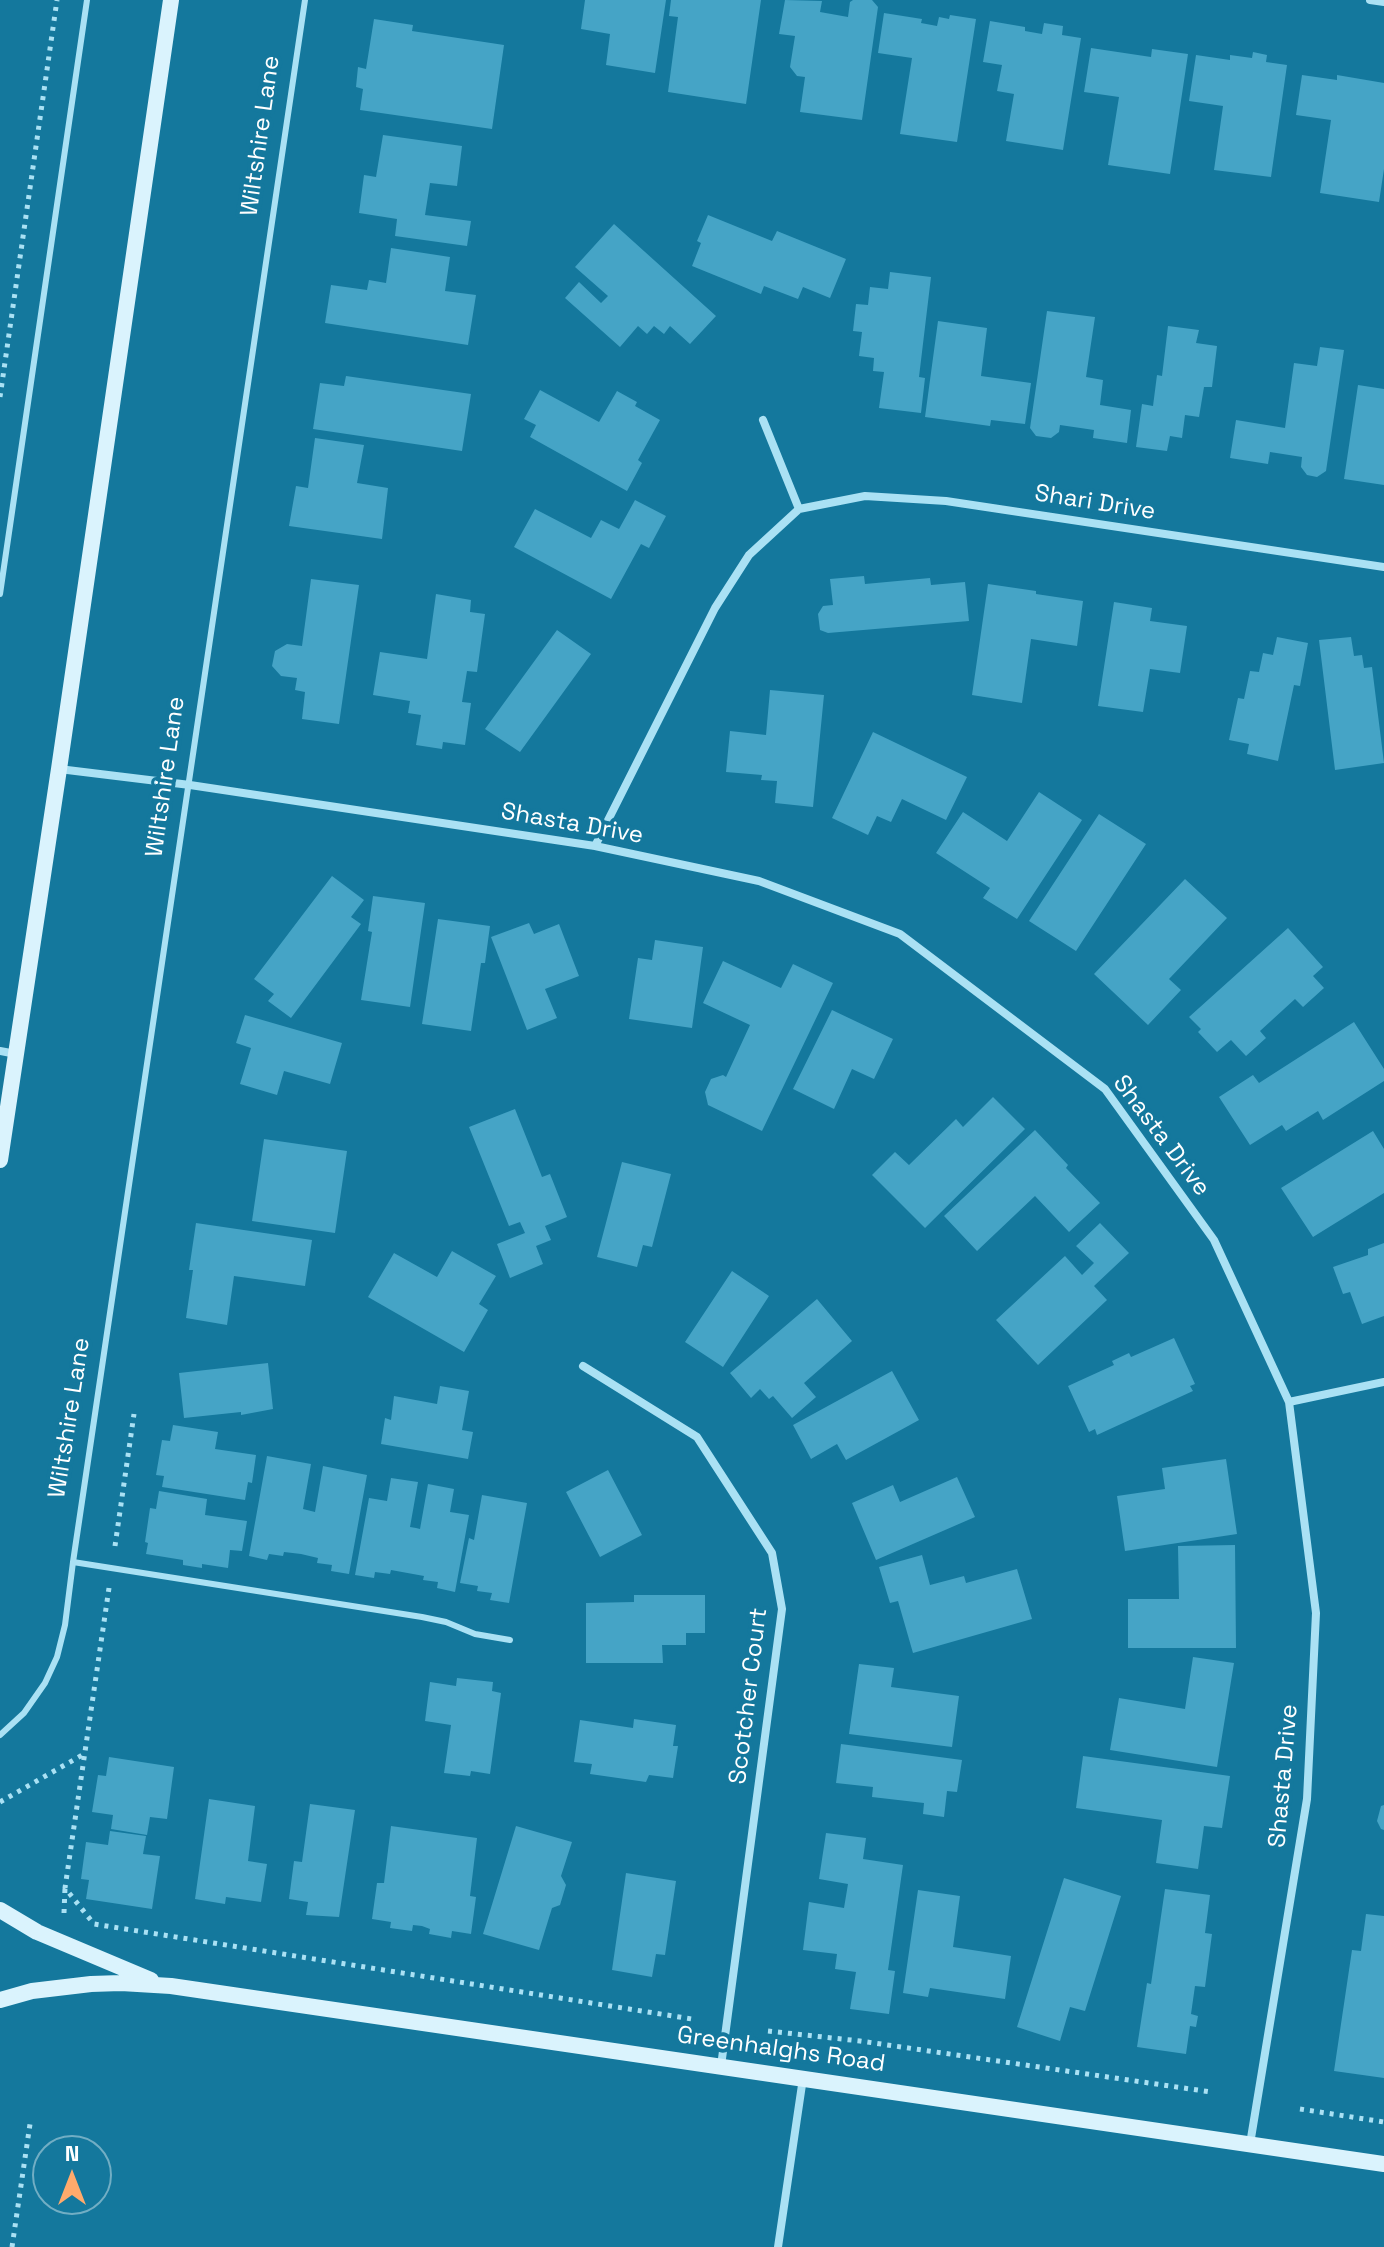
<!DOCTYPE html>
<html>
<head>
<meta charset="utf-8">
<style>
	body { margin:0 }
	#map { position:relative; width:1384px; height:2247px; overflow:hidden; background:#14789d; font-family:"Space Grotesk",sans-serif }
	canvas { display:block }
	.north { position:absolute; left:32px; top:2135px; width:80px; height:80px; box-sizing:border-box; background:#14789d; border:2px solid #72aec4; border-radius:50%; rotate:0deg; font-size:22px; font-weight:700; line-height:32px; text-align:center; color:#fff }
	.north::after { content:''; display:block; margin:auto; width:28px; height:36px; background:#ffaa6c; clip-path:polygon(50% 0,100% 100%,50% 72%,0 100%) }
</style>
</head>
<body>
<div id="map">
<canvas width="1384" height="2247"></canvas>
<div class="north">N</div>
</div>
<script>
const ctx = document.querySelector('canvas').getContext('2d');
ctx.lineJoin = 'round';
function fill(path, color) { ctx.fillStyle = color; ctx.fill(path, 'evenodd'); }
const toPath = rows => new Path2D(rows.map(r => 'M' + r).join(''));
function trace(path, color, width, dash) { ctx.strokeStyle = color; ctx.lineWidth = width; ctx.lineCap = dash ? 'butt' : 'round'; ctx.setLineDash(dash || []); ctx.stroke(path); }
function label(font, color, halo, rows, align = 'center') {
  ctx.font = font + ' "Space Grotesk",sans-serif'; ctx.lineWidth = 8; ctx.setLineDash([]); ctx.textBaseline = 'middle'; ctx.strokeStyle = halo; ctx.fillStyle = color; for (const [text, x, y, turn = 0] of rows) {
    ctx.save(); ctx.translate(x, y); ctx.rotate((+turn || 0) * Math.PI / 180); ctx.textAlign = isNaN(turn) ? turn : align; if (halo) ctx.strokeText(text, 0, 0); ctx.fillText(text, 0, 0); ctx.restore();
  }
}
fill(toPath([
	[585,0,666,0,655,73,606,65,610,34,581,29],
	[671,0,761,0,746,104,668,92,678,17,669,16],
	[785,0,822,1,820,12,848,17,850,2,853,0,872,0,878,7,862,120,800,112,805,77,797,76,790,67,795,36,779,34],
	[884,13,922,19,921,23,937,26,939,17,949,19,950,15,976,19,957,142,900,134,912,58,878,53],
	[374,19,413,25,412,31,504,45,492,129,360,110,363,89,356,87,358,67,366,69],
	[990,21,1025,27,1025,31,1042,34,1044,23,1063,26,1062,35,1081,38,1063,150,1006,141,1014,94,997,91,1002,65,983,62],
	[1091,48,1151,57,1152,49,1188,54,1170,174,1108,165,1119,97,1084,92],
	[1253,52,1267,55,1266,62,1287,65,1271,177,1214,170,1223,106,1189,101,1196,55,1230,60,1230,55,1252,58],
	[1302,75,1337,80,1337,75,1384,83,1384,169,1379,202,1320,193,1331,120,1296,115],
	[383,135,462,146,457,186,430,183,425,215,471,221,467,246,395,236,397,219,359,213,364,175,376,177],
	[708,215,772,241,777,231,846,259,830,298,803,287,798,299,764,286,761,294,692,266,701,243,697,241],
	[614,224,716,316,690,344,670,326,664,334,654,326,647,334,638,326,620,347,565,298,579,282,601,303,608,296,575,267],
	[391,248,450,257,445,291,476,295,468,345,325,323,331,285,367,290,369,280,386,283],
	[890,272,931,277,919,377,925,378,921,413,879,408,884,372,873,371,874,358,859,356,862,332,853,331,856,304,868,305,870,287,888,289],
	[1047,311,1095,317,1086,377,1103,380,1100,405,1131,410,1127,443,1093,438,1094,430,1060,425,1059,432,1051,438,1036,436,1030,428],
	[938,321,987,328,981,376,1031,383,1025,424,991,420,990,426,925,417],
	[1168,326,1199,330,1196,343,1217,346,1212,387,1204,387,1199,417,1185,415,1182,438,1170,436,1167,451,1136,447,1142,404,1153,406,1157,375,1162,376],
	[1320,347,1344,350,1326,471,1317,477,1307,475,1301,467,1302,457,1270,452,1268,464,1230,458,1236,420,1285,428,1294,363,1317,366],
	[346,376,471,394,462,451,313,429,320,383,344,386],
	[1358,385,1384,389,1384,485,1344,479],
	[540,390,599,422,617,391,637,402,635,406,660,420,638,460,642,463,627,491,530,437,536,425,524,419],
	[315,438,364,445,357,483,388,488,382,539,289,526,296,486,308,488],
	[635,500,666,516,649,548,641,544,611,599,514,547,535,509,591,538,601,520,619,529],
	[864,576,865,584,930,578,931,585,965,582,969,621,828,633,820,630,818,614,823,606,833,605,830,579],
	[311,579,359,585,339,724,302,719,305,692,295,690,297,678,281,676,272,666,275,651,287,644,302,646],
	[988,584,1036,591,1036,594,1083,601,1077,646,1031,639,1022,703,972,695],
	[436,594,471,600,470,612,485,614,477,672,467,671,462,702,471,703,465,745,443,742,442,749,416,745,421,715,408,713,410,701,373,695,380,652,427,659],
	[1114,602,1152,608,1150,621,1187,626,1180,673,1150,669,1143,712,1098,706],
	[557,630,591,654,520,752,485,729],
	[1277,637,1308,643,1300,686,1294,685,1278,761,1247,754,1249,744,1229,740,1238,698,1244,699,1250,671,1259,672,1263,653,1273,655],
	[1351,637,1354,656,1362,655,1364,668,1372,667,1384,763,1335,770,1319,640],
	[770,690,824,695,813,807,775,803,777,781,761,780,762,775,726,772,730,731,766,735],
	[873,732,967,777,946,820,902,799,891,822,877,816,868,835,832,818],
	[1039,792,1082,820,1017,919,983,898,990,888,936,853,963,812,1007,841],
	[1099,814,1146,844,1076,951,1029,921],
	[332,876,364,900,351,917,361,924,291,1018,268,1001,274,994,254,979],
	[1185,879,1227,918,1169,979,1181,990,1148,1025,1094,974],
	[373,896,425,903,410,1007,361,1000,372,932,368,931],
	[438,919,490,926,485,963,481,963,471,1031,422,1024],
	[529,923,534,934,559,924,579,976,545,989,557,1018,527,1030,491,937],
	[1288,928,1323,967,1313,976,1324,988,1303,1007,1295,999,1260,1031,1266,1038,1246,1056,1231,1040,1217,1052,1198,1032,1201,1029,1189,1017],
	[655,940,703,947,692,1028,629,1019,638,958,652,960],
	[723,961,781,988,793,964,833,983,762,1131,708,1105,705,1092,711,1079,723,1075,726,1077,750,1025,703,1003],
	[832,1010,893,1039,874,1079,852,1069,834,1109,793,1089],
	[245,1015,342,1043,330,1084,284,1071,277,1095,240,1084,251,1048,236,1043],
	[1354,1022,1384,1069,1384,1081,1323,1120,1318,1111,1286,1131,1282,1125,1250,1145,1219,1097,1253,1075,1259,1083],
	[993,1097,1025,1129,925,1228,872,1175,895,1152,909,1165,956,1119,963,1127],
	[515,1109,542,1177,550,1174,567,1217,545,1226,551,1240,536,1246,543,1264,510,1278,497,1244,525,1233,520,1222,509,1226,469,1127],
	[1035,1130,1068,1165,1066,1168,1100,1203,1069,1232,1035,1196,977,1251,944,1216],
	[1373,1131,1384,1149,1384,1193,1313,1237,1281,1188],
	[264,1139,347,1151,335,1233,252,1221],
	[622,1162,671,1174,652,1247,643,1245,637,1267,597,1257],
	[196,1223,312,1240,305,1286,234,1276,227,1325,186,1318,193,1270,189,1270],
	[1100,1223,1129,1253,1094,1286,1107,1300,1038,1365,996,1320,1065,1256,1082,1275,1094,1263,1076,1246],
	[1384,1243,1384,1316,1362,1324,1350,1292,1343,1294,1333,1267,1368,1255,1368,1249],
	[452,1251,496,1276,479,1304,488,1310,464,1352,368,1297,394,1253,437,1277],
	[732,1271,769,1296,723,1367,685,1342],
	[817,1299,852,1341,804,1383,816,1397,792,1418,773,1396,769,1399,760,1389,751,1398,730,1373],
	[1174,1338,1195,1384,1190,1386,1193,1391,1097,1435,1095,1429,1089,1432,1068,1386,1114,1365,1112,1361,1129,1353,1131,1357],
	[268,1363,273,1409,241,1415,241,1412,184,1418,179,1373],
	[892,1371,919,1420,846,1460,837,1444,811,1459,793,1425],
	[440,1386,469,1391,462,1430,473,1432,468,1459,381,1444,385,1418,391,1420,394,1396,437,1404],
	[173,1425,218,1432,215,1449,256,1455,252,1483,248,1482,245,1500,162,1487,164,1476,156,1475,162,1440,170,1441],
	[267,1456,311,1464,303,1509,315,1512,323,1466,367,1475,349,1574,331,1571,332,1565,317,1563,318,1558,301,1554,284,1552,283,1556,269,1554,267,1560,249,1556],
	[1226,1459,1237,1534,1125,1551,1117,1496,1165,1489,1162,1468],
	[608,1470,642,1535,600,1557,566,1492],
	[957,1477,975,1517,876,1560,852,1503,893,1485,900,1502],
	[391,1478,418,1482,410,1527,416,1528,420,1529,428,1484,454,1489,450,1512,469,1515,455,1592,437,1588,438,1582,423,1580,424,1576,391,1570,390,1574,375,1572,374,1578,355,1575,369,1498,387,1501],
	[159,1491,207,1499,205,1515,247,1521,242,1551,230,1550,228,1568,202,1564,202,1568,183,1565,183,1560,146,1554,148,1543,145,1542,150,1508,156,1509],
	[482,1495,527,1503,509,1603,490,1600,492,1593,477,1591,478,1586,460,1583,469,1538,474,1540],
	[1235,1545,1236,1648,1128,1648,1128,1599,1179,1599,1178,1546],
	[922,1555,930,1585,964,1576,966,1583,1017,1569,1032,1619,913,1653,898,1601,890,1603,879,1567],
	[634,1595,705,1595,705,1633,686,1633,686,1645,662,1645,663,1663,586,1663,586,1603,634,1602],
	[1193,1657,1234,1663,1217,1767,1110,1750,1119,1698,1185,1709],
	[859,1664,894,1668,891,1687,959,1696,952,1747,849,1734],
	[457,1678,493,1682,492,1691,501,1693,490,1774,471,1771,470,1776,444,1773,451,1725,425,1721,430,1682,456,1686],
	[634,1719,676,1725,673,1746,678,1746,673,1778,649,1775,646,1782,590,1774,592,1764,574,1762,580,1720,633,1728],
	[841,1744,962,1760,957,1792,947,1791,944,1817,923,1814,924,1803,872,1797,873,1787,836,1783],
	[1083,1756,1230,1776,1222,1828,1204,1826,1198,1869,1156,1863,1162,1820,1076,1808],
	[109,1757,174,1767,167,1819,150,1817,147,1835,111,1829,113,1815,92,1812,98,1775,106,1776],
	[209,1799,255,1806,248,1861,267,1864,261,1902,226,1897,225,1904,195,1899],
	[310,1804,355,1810,339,1917,306,1915,308,1902,289,1899,294,1861,302,1862],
	[1384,1805,1384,1830,1381,1829,1377,1821,1381,1806],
	[391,1826,477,1838,470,1896,476,1897,471,1934,452,1931,451,1938,429,1934,430,1929,422,1926,413,1925,412,1931,390,1928,391,1922,372,1919,377,1883,384,1883],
	[516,1826,572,1842,561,1876,566,1885,560,1905,552,1908,539,1950,483,1934],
	[110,1831,146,1836,143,1854,160,1856,152,1909,86,1899,89,1880,81,1879,86,1842,108,1845],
	[826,1833,866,1838,863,1859,903,1865,888,1970,895,1971,889,2014,850,2009,856,1972,835,1969,837,1954,803,1950,809,1902,844,1908,848,1884,819,1879],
	[626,1873,676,1881,665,1955,656,1954,652,1977,612,1970],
	[1064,1878,1121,1896,1085,2011,1070,2007,1060,2041,1017,2027],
	[1165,1889,1210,1895,1205,1933,1212,1934,1205,1987,1195,1986,1191,2014,1198,2016,1196,2027,1190,2026,1186,2054,1137,2047,1147,1983,1151,1984],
	[918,1890,960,1896,953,1947,1011,1956,1005,1999,930,1988,928,1997,903,1993],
	[1366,1914,1384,1916,1384,2078,1334,2071,1352,1950,1361,1951]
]), '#45a4c6');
trace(toPath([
	[0,397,57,0],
	[115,1546,134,1414],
	[109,1588,65,1888,94,1924,692,2019],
	[0,1802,84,1754],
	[64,1913,65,1888],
	[768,2031,860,2041,1211,2092],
	[1300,2109,1384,2122],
	[12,2247,30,2124]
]), '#aae1f4', 5, [4, 6]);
trace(toPath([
	[0,594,87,0],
	[73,1562,422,1617,446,1622,475,1634,510,1640],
	[0,1735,24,1713,45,1683,57,1657,65,1625,73,1562,305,0]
]), '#aae1f4', 6);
trace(toPath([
	[1370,0,1384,2],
	[763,420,799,509],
	[59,769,190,785,595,846,759,881,900,934,1105,1089,1214,1240,1289,1402,1316,1613,1307,1799,1250,2144],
	[595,846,715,608,749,555,799,509,865,496,946,501,1384,567],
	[0,1051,16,1054],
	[583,1366,697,1437,772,1553,782,1609,721,2066],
	[1289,1402,1384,1382],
	[778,2247,803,2078]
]), '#aae1f4', 8);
trace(toPath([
	[0,1160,59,769,171,0],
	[0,1910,37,1932,151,1980],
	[0,2000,32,1991,91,1984,121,1983,171,1986,1384,2164]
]), '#daf3fd', 16);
label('24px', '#fff', '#14789d', [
	["Wiltshire Lane",261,136,-82],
	["Shari Drive",1095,503,9],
	["Wiltshire Lane",166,777,-82],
	["Shasta Drive",572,824,10],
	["Shasta Drive",1161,1136,53],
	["Wiltshire Lane",70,1418,-81],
	["Scotcher Court",749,1696,-83],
	["Shasta Drive",1284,1776,-85],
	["Greenhalghs Road",781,2050,8]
]);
</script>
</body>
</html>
